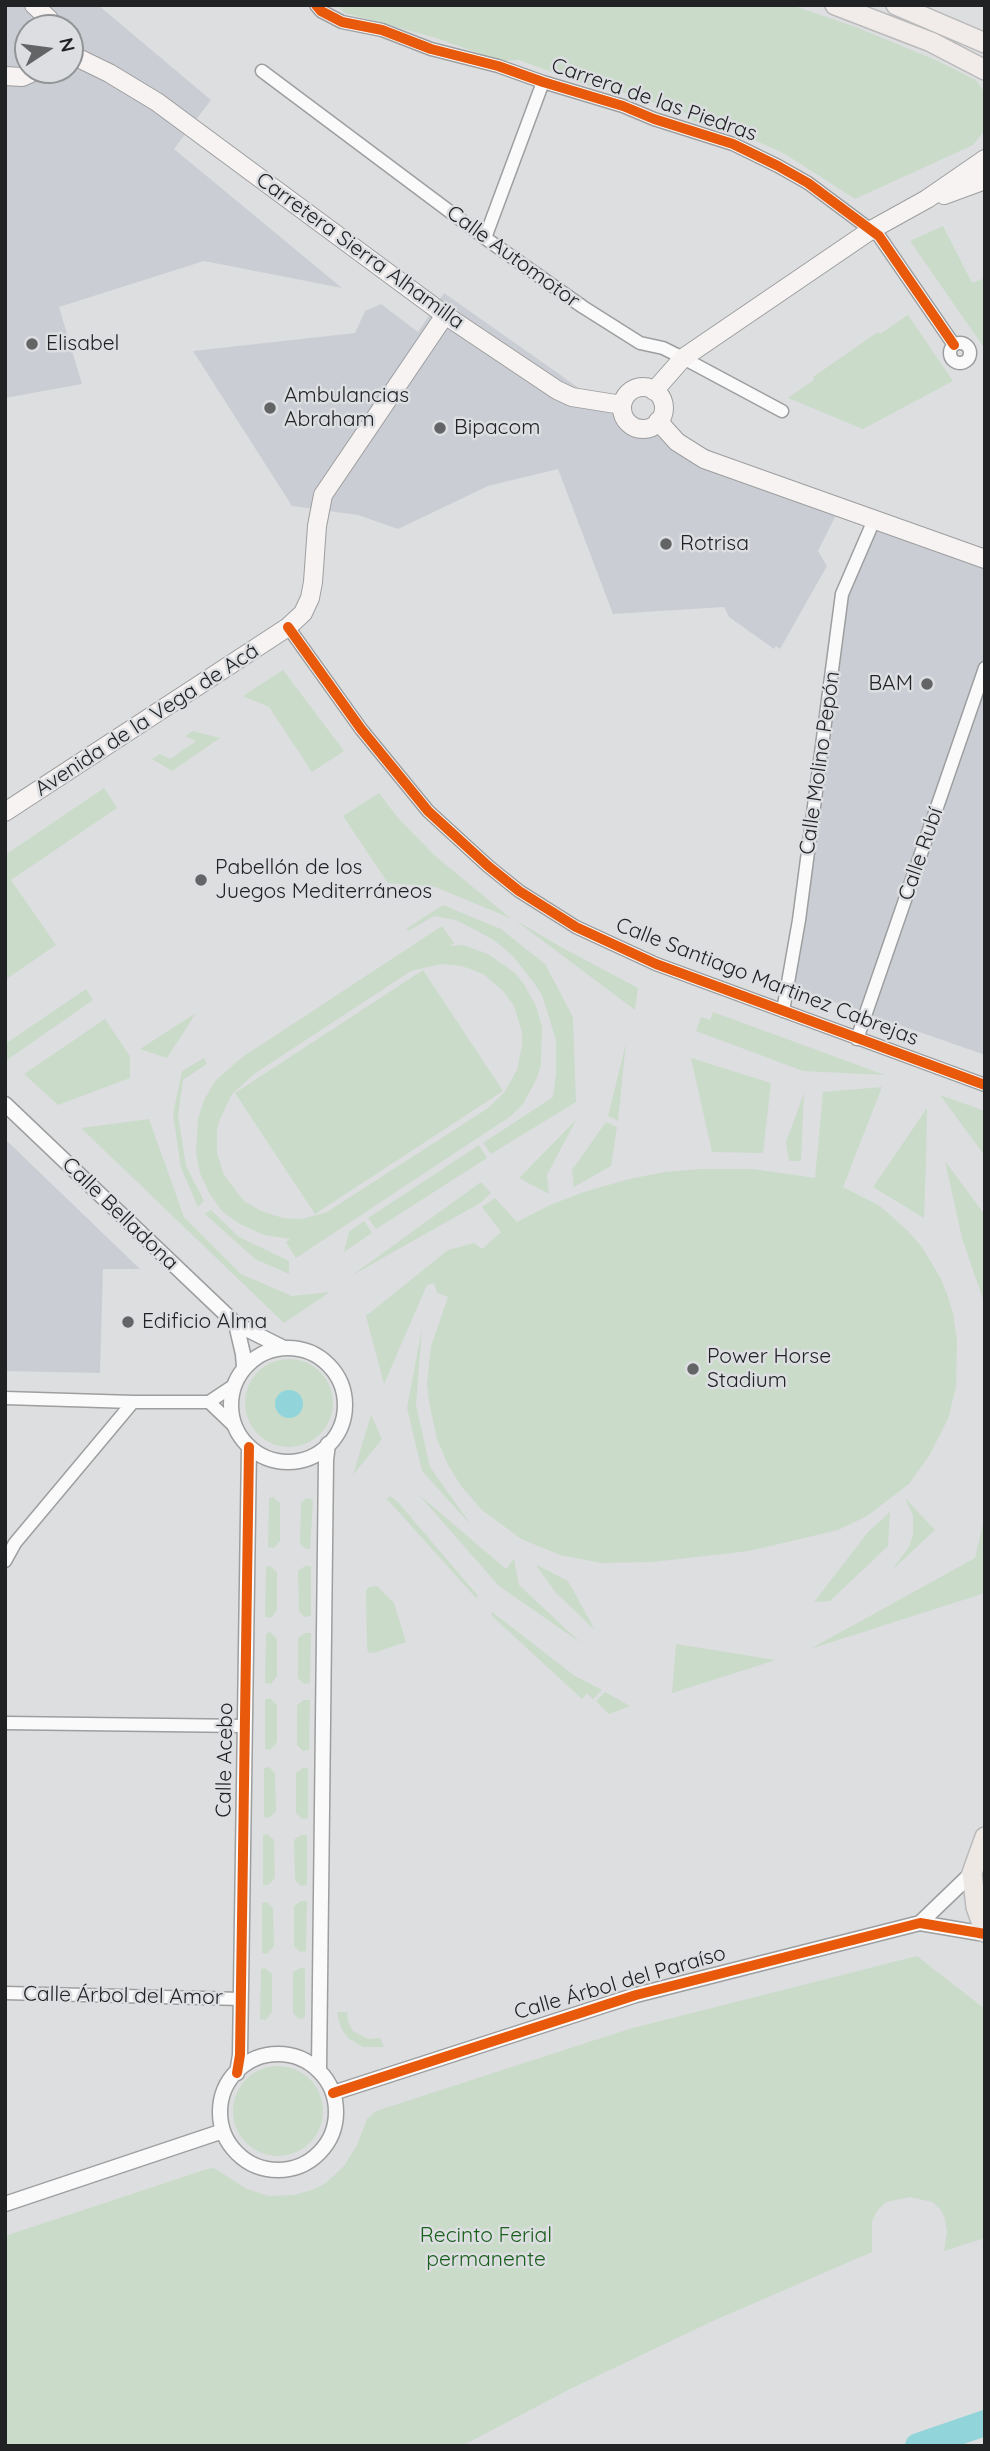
<!DOCTYPE html>
<html>
<head>
<meta charset="utf-8">
<style>
	body { margin:0 }
	#map { position:relative; width:990px; height:2451px; overflow:hidden; background:#dddee0; font-family:Quicksand,sans-serif }
	canvas { display:block }
	.frame { position:absolute; inset:0; border:7px solid #212223; pointer-events:none }
	.north { position:absolute; left:14px; top:14px; width:70px; height:70px; box-sizing:border-box; background:#dcdee1; border:2px solid #919395; border-radius:50%; rotate:77deg; font-size:19px; font-weight:700; line-height:28px; text-align:center; color:#212223 }
	.north::after { content:''; display:block; margin:auto; width:24px; height:32px; background:#636465; clip-path:polygon(50% 0,100% 100%,50% 72%,0 100%) }
</style>
</head>
<body>
<div id="map">
<canvas width="990" height="2451"></canvas>
<div class="frame"></div>
<div class="north">N</div>
</div>
<script>
const ctx = document.querySelector('canvas').getContext('2d');
ctx.lineJoin = 'round';
function fill(path, color) { ctx.fillStyle = color; ctx.fill(path, 'evenodd'); }
const toPath = rows => new Path2D(rows.map(r => 'M' + r).join(''));
function trace(path, color, width, dash) { ctx.strokeStyle = color; ctx.lineWidth = width; ctx.lineCap = dash ? 'butt' : 'round'; ctx.setLineDash(dash || []); ctx.stroke(path); }
function label(font, color, halo, rows, align = 'center') {
  ctx.font = font + ' Quicksand,sans-serif'; ctx.lineWidth = 5; ctx.setLineDash([]); ctx.textBaseline = 'middle'; ctx.strokeStyle = halo; ctx.fillStyle = color; for (const [text, x, y, turn = 0] of rows) {
    ctx.save(); ctx.translate(x, y); ctx.rotate((+turn || 0) * Math.PI / 180); ctx.textAlign = isNaN(turn) ? turn : align; if (halo) ctx.strokeText(text, 0, 0); ctx.fillText(text, 0, 0); ctx.restore();
  }
}
fill(toPath([
	[5,5,98,5,211,100,174,149,342,288,204,261,59,307,82,384,5,398],
	[28,28,70,28,70,70,28,70],
	[444,293,586,393,698,445,985,564,985,1055,791,987,845,595,873,528,837,513,818,551,827,566,780,649,776,646,774,649,729,617,724,607,613,614,558,469,488,486,398,529,358,515,292,506,193,351,355,333,365,311,381,304,418,332],
	[5,1139,140,1269,103,1269,100,1373,5,1371]
]), '#caced4');
fill(toPath([
	[336,5,791,5,856,27,938,61,976,80,985,93,985,130,973,145,855,199,785,154,730,129,727,133,692,121,691,115,594,83,592,87,589,86,519,60,500,61,436,38,345,13],
	[943,226,972,283,985,278,985,349,910,241],
	[908,315,953,381,863,429,788,398,814,380,813,377,878,332,880,334],
	[283,670,344,751,312,772,269,707,243,696],
	[193,731,220,738,172,771,152,759,160,754,170,759,196,741,185,736],
	[104,788,117,808,11,880,56,945,5,980,5,855],
	[379,793,398,818,434,855,509,917,515,920,561,947,638,988,635,1010,515,920,435,887,388,883,343,816],
	[443,905,501,929,545,964,573,1017,576,1102,491,1154,483,1143,553,1097,556,1074,556,1040,542,995,534,983,512,955,494,940,456,920,434,916,408,931,406,929],
	[442,926,454,943,450,946,463,945,488,954,515,973,524,984,536,1006,542,1027,541,1064,537,1078,523,1104,511,1116,296,1258,286,1242,290,1239,264,1235,238,1223,222,1211,209,1193,200,1173,196,1153,198,1119,204,1100,215,1081,241,1058],
	[441,964,462,966,483,974,503,991,514,1006,522,1032,522,1045,517,1070,504,1093,488,1108,327,1212,302,1219,283,1218,261,1211,244,1201,224,1175,217,1153,217,1130,220,1119,232,1094,254,1074,411,971],
	[423,970,503,1091,315,1214,235,1093],
	[86,989,93,1000,7,1060,5,1059,5,1044],
	[713,1012,885,1075,803,1071,696,1031,701,1017,710,1020],
	[196,1013,167,1058,140,1049],
	[105,1019,130,1056,130,1078,58,1105,24,1074],
	[626,1043,618,1121,608,1116],
	[204,1058,207,1064,183,1080,178,1115,186,1166,204,1201,198,1207,181,1168,173,1114,182,1071],
	[691,1058,771,1083,763,1153,712,1152],
	[882,1087,843,1187,880,1206,909,1232,922,1247,941,1279,947,1294,953,1313,957,1341,956,1387,948,1419,929,1456,909,1484,867,1516,838,1530,749,1551,653,1562,601,1563,560,1555,521,1539,482,1510,461,1486,448,1465,437,1439,429,1402,427,1383,431,1346,448,1297,437,1293,434,1283,427,1285,384,1384,366,1316,448,1250,474,1243,482,1249,501,1232,482,1207,495,1198,517,1222,550,1205,584,1192,629,1179,665,1172,701,1169,753,1169,815,1178,823,1092],
	[804,1093,801,1161,789,1161,786,1142],
	[940,1095,985,1111,985,1156],
	[927,1108,926,1163,924,1218,873,1187],
	[149,1119,184,1217,241,1274,292,1296,330,1292,284,1323,81,1128],
	[576,1120,547,1175,549,1194,519,1178],
	[606,1122,617,1127,611,1166,574,1187,572,1170],
	[479,1145,487,1158,376,1229,368,1218],
	[945,1161,985,1215,985,1305,962,1238],
	[481,1182,491,1193,480,1203,351,1276],
	[211,1210,239,1237,289,1261,289,1274,255,1259,205,1214],
	[364,1221,372,1233,344,1252,349,1232],
	[422,1328,416,1405,430,1467,471,1525,422,1471,407,1408],
	'245 1403a44 44 0 1 1 88 0a44 44 0 1 1-88 0Z',
	[371,1415,382,1439,353,1475],
	[418,1494,506,1569,514,1559,519,1585,581,1643,499,1586],
	[390,1496,398,1502,478,1596,476,1598,387,1499],
	[273,1497,280,1503,280,1541,274,1548,268,1547,269,1498],
	[306,1498,313,1500,310,1549,306,1549,300,1543,301,1504],
	[905,1498,935,1530,891,1571,909,1547,913,1535,913,1516],
	[890,1512,888,1546,830,1601,814,1602,868,1532],
	[985,1515,985,1593,810,1649,975,1558],
	[537,1565,568,1581,595,1630,557,1594,537,1567],
	[270,1566,277,1572,277,1610,271,1618,265,1617,266,1567],
	[305,1566,311,1566,311,1616,304,1617,299,1611,298,1571],
	[377,1586,394,1603,406,1642,374,1653,368,1652,367,1647,366,1591,369,1587],
	[492,1612,575,1676,602,1690,593,1699,587,1693,582,1699,491,1615],
	[270,1632,277,1639,277,1676,271,1684,265,1683,266,1634],
	[305,1633,311,1633,310,1683,304,1684,298,1678,298,1638],
	[676,1644,776,1660,672,1693],
	[605,1692,630,1706,609,1714,596,1701],
	[270,1698,277,1705,277,1742,270,1750,265,1749,265,1700],
	[304,1700,310,1700,309,1750,303,1751,297,1745,297,1705],
	[269,1767,275,1773,276,1811,269,1818,264,1817,264,1768],
	[303,1768,308,1768,308,1818,302,1819,296,1813,296,1773],
	[268,1834,274,1840,275,1878,268,1885,263,1885,263,1835],
	[301,1835,307,1835,307,1885,301,1886,295,1880,294,1840],
	[301,1901,307,1901,306,1951,300,1952,294,1946,294,1906],
	[267,1902,273,1908,274,1946,267,1954,262,1953,262,1903],
	[917,1956,985,2009,985,2238,944,2251,947,2232,945,2219,940,2209,932,2202,910,2197,886,2202,877,2211,872,2221,872,2252,713,2321,570,2389,462,2446,5,2446,5,2236,207,2169,214,2168,247,2189,269,2196,294,2195,312,2190,326,2183,344,2166,357,2145,367,2119,376,2111,629,2029],
	[265,1968,272,1974,272,2012,266,2020,260,2019,261,1969],
	[300,1968,305,1968,305,2018,299,2019,293,2013,293,1972],
	[337,2012,347,2012,348,2021,353,2031,368,2039,380,2038,384,2047,363,2047,348,2038,341,2028],
	'233 2111a45 45 0 1 1 90 0a45 45 0 1 1-90 0Z'
]), '#cadbca');
fill(toPath([
	'275 1404a14 14 0 1 1 28 0a14 14 0 1 1-28 0Z'
]), '#91d5da');
trace(toPath([
	[918,2446,985,2423]
]), '#91d5da', 26);
const minor = toPath([
	[316,5,321,11,342,22,382,30,431,49,498,66,543,82,623,106,654,119,733,144,778,166,808,183,879,236,954,345],
	[262,71,485,238,583,307,640,343,663,348,683,358,782,411],
	[485,238,543,82],
	'950 353a10 10 0 1 1 20 0a10 10 0 1 1-20 0Z',
	[288,627,361,729,428,811,488,866,519,891,576,927,656,964,985,1085],
	[783,1011,799,920,842,594,874,520],
	[857,1039,985,668],
	[5,1398,133,1402,209,1402],
	[232,1424,209,1402,233,1386],
	[5,1561,15,1543,133,1402],
	[5,1723,245,1726],
	[5,1993,241,1999]
]);
const tertiary = toPath([
	[5,1104,236,1324,282,1347],
	[236,1324,243,1354,244,1367],
	'231 1405a57 57 0 1 1 114 0a57 57 0 1 1-114 0Z',
	[920,1923,972,1873],
	'220 2112a58 58 0 1 1 116 0a58 58 0 1 1-116 0Z',
	[319,2070,326,1460,328,1444],
	[237,2073,240,2055,249,1447],
	[333,2093,636,1995,920,1923,985,1934],
	[5,2204,223,2131]
]);
const secondary = toPath([
	[34,5,49,19,52,28],
	[70,54,109,73,157,102,445,315,557,390,572,397,622,405],
	[5,76,22,77,38,70],
	[944,195,985,180],
	'622 408a21 21 0 1 1 42 0a21 21 0 1 1-42 0Z',
	[654,391,683,358,871,230,927,199,985,159],
	[658,421,677,442,704,459,985,559],
	[5,812,288,627,303,613,310,598,313,582,317,526,323,495,445,315]
]);
const primary = toPath([
	[835,5,931,42,985,70],
	[896,5,985,43]
]);
const trunk = toPath([
	[985,1837,972,1873,976,1907,985,1932]
]);
trace(minor, '#9d9e9f', 15);
trace(tertiary, '#9d9e9f', 17);
trace(secondary, '#9d9e9f', 20);
trace(primary, '#bababb', 22);
trace(trunk, '#bababb', 22);
trace(minor, '#fafafa', 12);
trace(tertiary, '#fafafa', 14);
trace(secondary, '#f6f3f2', 18);
trace(primary, '#f1ece9', 19);
trace(trunk, '#eee8e4', 19);
trace(toPath([
	[316,5,321,11,342,22,382,30,431,49,498,66,543,82,623,106,654,119,733,144,778,166,808,183,879,236,954,345],
	[288,627,361,729,428,811,488,866,519,891,576,927,656,964,985,1085],
	[237,2073,240,2055,249,1447],
	[333,2093,636,1995,920,1923,985,1934]
]), '#e8590c', 10);
for (const [x, y, r, color] of [
	[32,344,7,"#636465"],
	[270,408,7,"#636465"],
	[440,428,7,"#636465"],
	[666,544,7,"#636465"],
	[927,684,7,"#636465"],
	[201,880,7,"#636465"],
	[128,1322,7,"#636465"],
	[693,1369,7,"#636465"]
]) { const dot = new Path2D(); dot.arc(x, y, r, 0, 2 * Math.PI); ctx.fillStyle = color; ctx.fill(dot); trace(dot, '#dcdee1', 2.5); }
label('21px', '#212223', '#dcdee1', [
	["Carrera de las Piedras",654,100,19],
	["Carretera Sierra Alhamilla",360,251,36],
	["Calle Automotor",513,257,36],
	["Avenida de la Vega de Acá",147,720,-33],
	["Calle Molino Pepón",820,763,-82],
	["Calle Rubí",921,854,-71],
	["Calle Santiago Martinez Cabrejas",767,982,21],
	["Calle Belladona",120,1214,44],
	["Calle Acebo",225,1760,-89],
	["Calle Árbol del Paraíso",620,1983,-16],
	["Calle Árbol del Amor",123,1996,1]
]);
label('21px', '#212223', '#dcdee1', [
	["Elisabel",46,344],
	["Ambulancias",284,396],
	["Abraham",284,420],
	["Bipacom",454,428],
	["Rotrisa",680,544],
	["BAM",913,684,"right"],
	["Pabellón de los",215,868],
	["Juegos Mediterráneos",215,892],
	["Edificio Alma",142,1322],
	["Power Horse",707,1357],
	["Stadium",707,1381]
], 'left');
label('21px', '#1a601d', '#dcdee1', [
	["Recinto Ferial",486,2236],
	["permanente",486,2260]
]);
</script>
</body>
</html>
